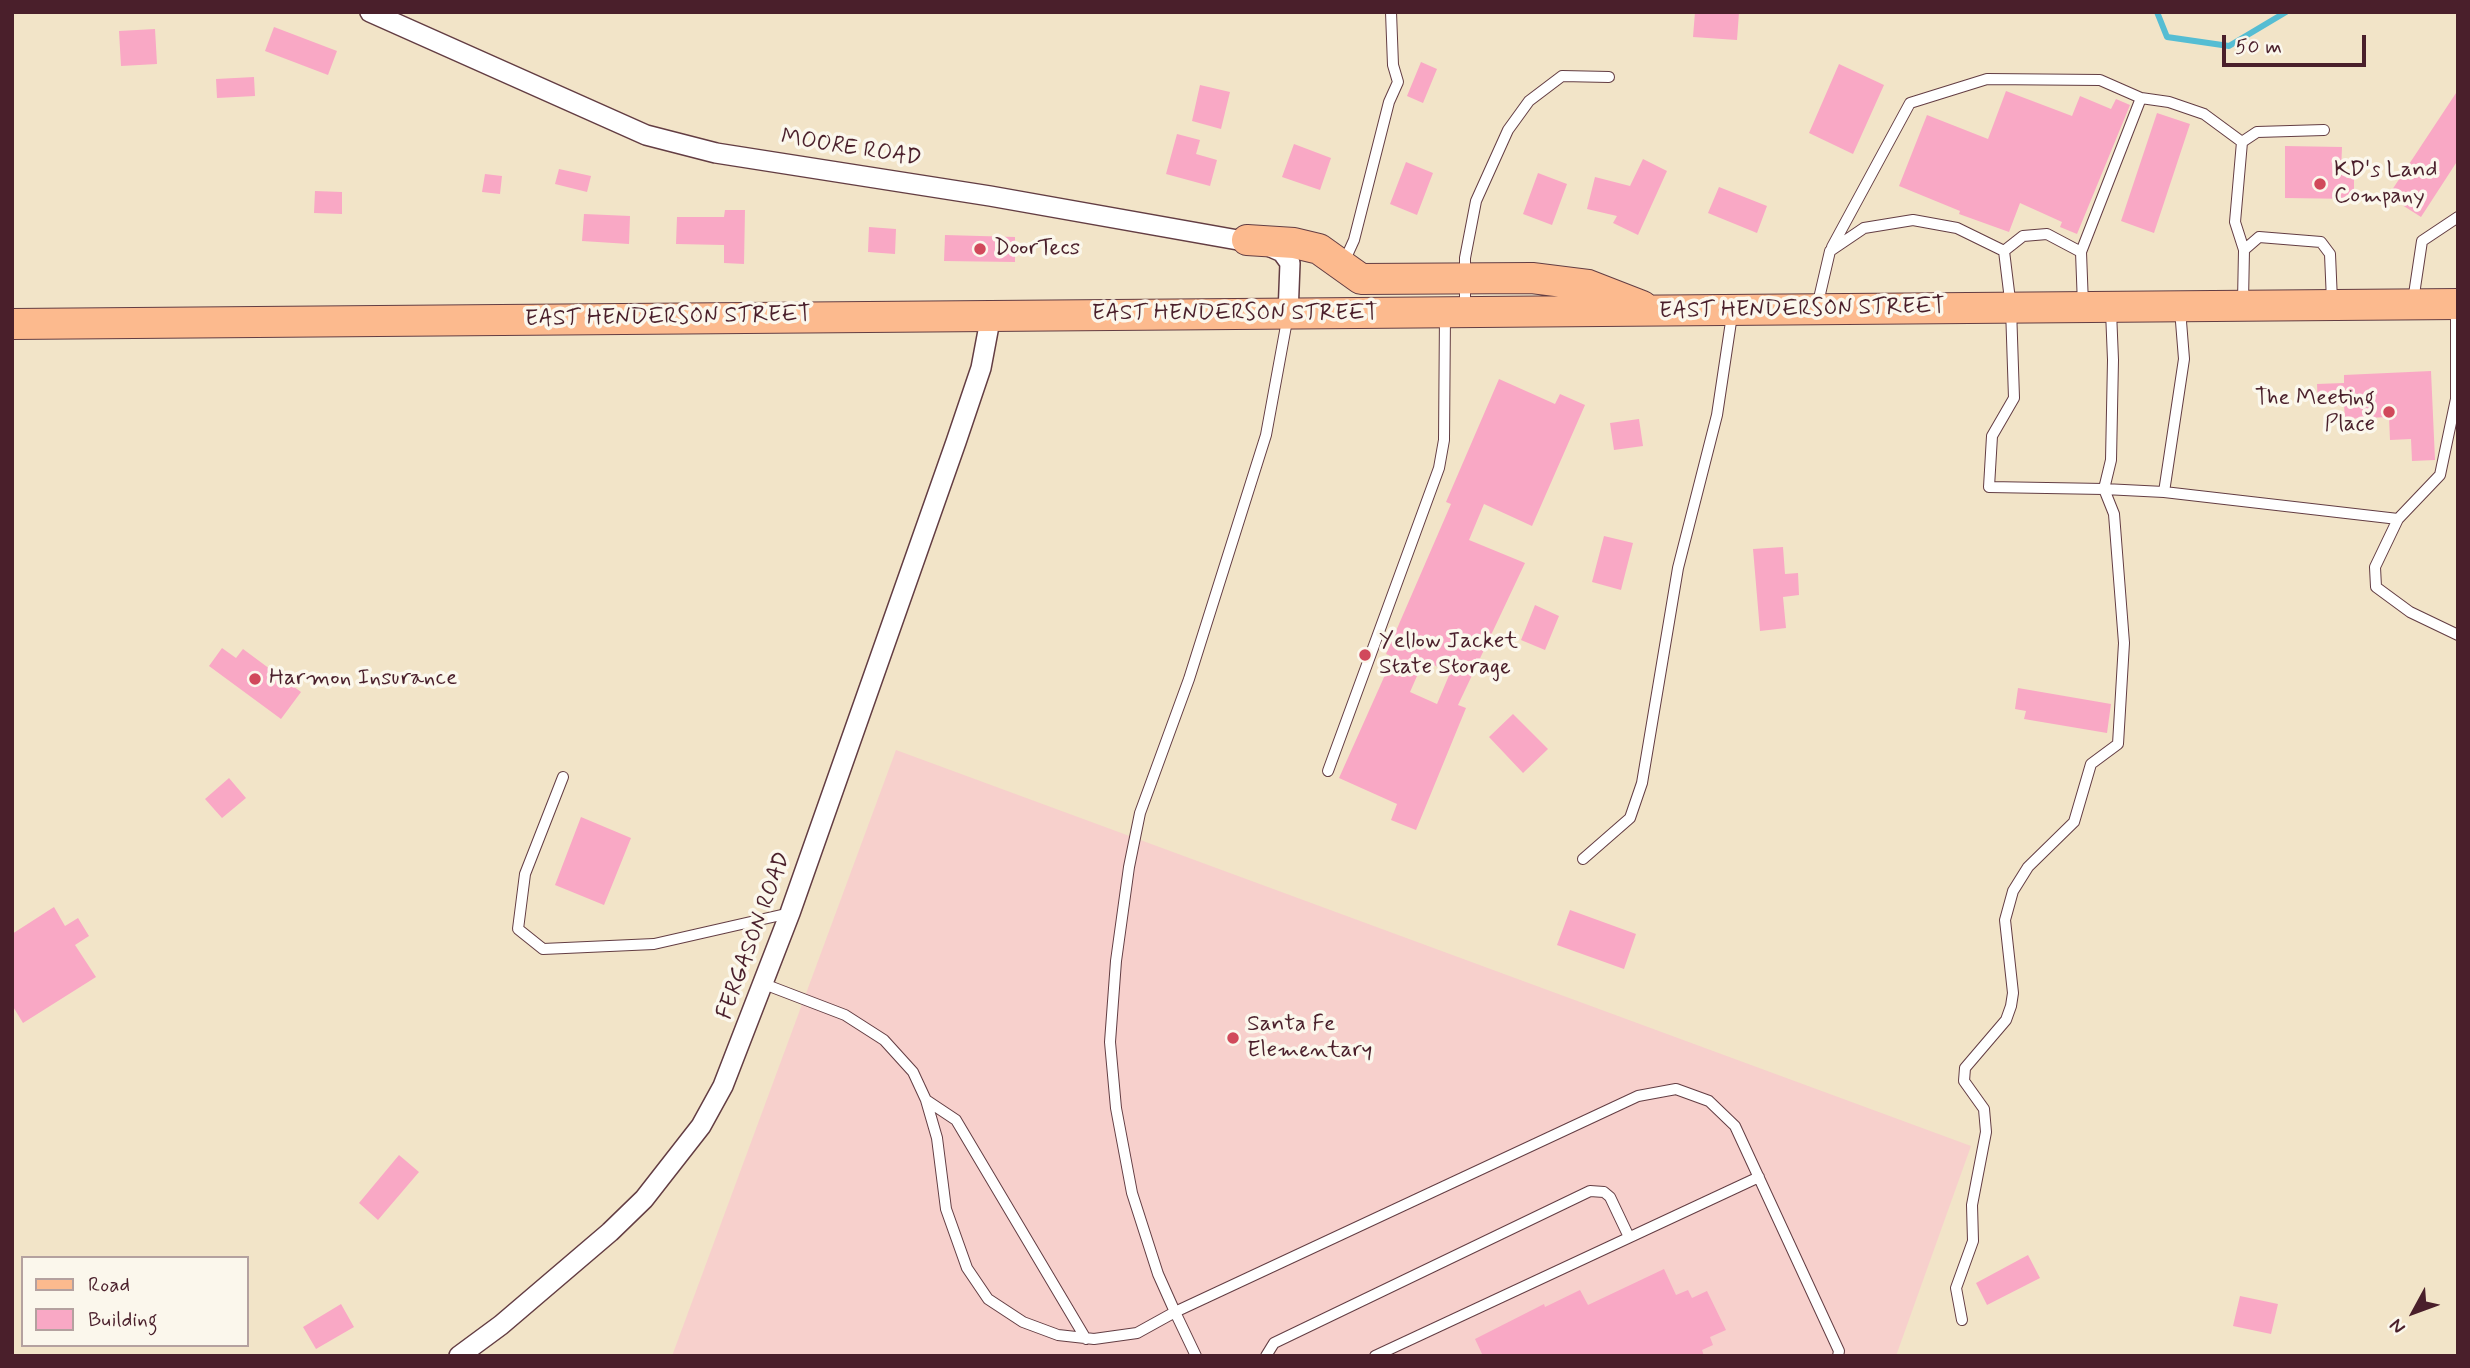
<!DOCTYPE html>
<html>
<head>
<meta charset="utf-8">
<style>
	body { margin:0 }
	#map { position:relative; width:2470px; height:1368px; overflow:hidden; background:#f2e4c8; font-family:Mynerve,sans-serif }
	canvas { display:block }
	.frame { position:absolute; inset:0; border:14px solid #4a1f2b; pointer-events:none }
	.legend { position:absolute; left:21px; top:1256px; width:228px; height:91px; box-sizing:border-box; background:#fbf7ec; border:2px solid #b4a19f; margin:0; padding:9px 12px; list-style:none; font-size:21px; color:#4a1f2b }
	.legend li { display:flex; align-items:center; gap:14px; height:35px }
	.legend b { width:35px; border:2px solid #b4a19f }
	.north { position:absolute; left:2379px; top:1277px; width:70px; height:70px; -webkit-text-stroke:5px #fbf7ec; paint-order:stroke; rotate:229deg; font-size:19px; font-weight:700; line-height:28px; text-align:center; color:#4a1f2b }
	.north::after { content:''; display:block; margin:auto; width:24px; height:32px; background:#4a1f2b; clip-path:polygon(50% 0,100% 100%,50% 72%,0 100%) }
	.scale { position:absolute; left:2222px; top:35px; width:144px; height:32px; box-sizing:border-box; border:4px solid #4a1f2b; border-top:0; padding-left:9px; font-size:21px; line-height:24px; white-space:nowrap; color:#4a1f2b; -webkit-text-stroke:5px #fbf7ec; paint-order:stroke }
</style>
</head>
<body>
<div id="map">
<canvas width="2470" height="1368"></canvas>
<div class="frame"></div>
<ul class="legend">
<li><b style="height:9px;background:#fcba8e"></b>Road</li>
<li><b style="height:19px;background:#f9a8c5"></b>Building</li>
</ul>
<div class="north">N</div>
<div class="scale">50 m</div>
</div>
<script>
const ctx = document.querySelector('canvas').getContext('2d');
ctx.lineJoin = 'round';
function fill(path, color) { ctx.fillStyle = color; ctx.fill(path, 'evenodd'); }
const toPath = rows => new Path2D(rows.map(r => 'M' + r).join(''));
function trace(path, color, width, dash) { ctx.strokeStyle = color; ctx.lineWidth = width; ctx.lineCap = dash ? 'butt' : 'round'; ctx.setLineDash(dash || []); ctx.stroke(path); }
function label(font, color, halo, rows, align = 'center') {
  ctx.font = font + ' Mynerve,sans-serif'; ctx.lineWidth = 7; ctx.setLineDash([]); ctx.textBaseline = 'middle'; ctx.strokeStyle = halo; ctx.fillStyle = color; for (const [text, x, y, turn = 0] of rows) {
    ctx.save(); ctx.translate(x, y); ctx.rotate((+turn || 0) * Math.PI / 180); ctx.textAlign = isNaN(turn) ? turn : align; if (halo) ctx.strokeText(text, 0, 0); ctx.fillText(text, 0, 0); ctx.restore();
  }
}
fill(toPath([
	[896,750,1971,1146,1896,1356,672,1356]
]), '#f7d0cc');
trace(toPath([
	[2157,12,2167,37,2229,46,2286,12]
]), '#55bdd3', 6);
fill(toPath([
	[1695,12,1739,12,1737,40,1693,37],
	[274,27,337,51,328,75,265,51],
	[155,29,157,64,121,66,119,31],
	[1421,62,1437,69,1423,103,1407,96],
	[1839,64,1884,85,1853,154,1809,133],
	[254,77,255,96,217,98,216,79],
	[1200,85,1230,92,1221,129,1192,121],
	[2458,90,2458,160,2421,217,2388,196],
	[2006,91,2072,116,2080,96,2111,109,2116,99,2130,105,2077,234,2060,227,2062,222,2020,203,2009,232,1959,214,1960,211,1899,186,1927,115,1988,139],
	[2157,113,2190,124,2154,233,2121,221],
	[1177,134,1200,140,1196,154,1217,160,1210,186,1166,174],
	[1294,144,1331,158,1320,190,1282,177],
	[2285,146,2342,147,2341,171,2354,171,2354,199,2285,198],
	[1643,159,1667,171,1638,235,1613,223,1617,216,1587,209,1595,177,1630,186],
	[1406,162,1433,173,1417,215,1390,204],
	[559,169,591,176,587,192,555,184],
	[1538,173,1567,184,1552,225,1523,214],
	[485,174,502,176,500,194,482,192],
	[1719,187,1767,206,1757,233,1708,213],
	[315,191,342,192,342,214,314,213],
	[725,210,745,210,744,264,724,263,724,245,676,244,677,217,724,217],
	[584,214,630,216,629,244,582,241],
	[869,227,896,229,895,254,868,252],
	[945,235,1015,237,1015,262,944,261],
	[2431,371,2435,460,2412,461,2411,439,2390,440,2389,417,2345,419,2344,405,2318,406,2317,384,2344,383,2344,375],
	[1499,379,1555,404,1560,394,1585,405,1532,526,1484,504,1469,540,1525,563,1458,705,1466,708,1416,830,1391,820,1397,804,1339,778,1393,657,1386,654,1451,504,1446,502],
	[1424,660,1450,673,1437,704,1410,692],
	[1639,419,1643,446,1614,450,1610,423],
	[1604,536,1633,543,1621,590,1592,582],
	[1783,547,1785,574,1798,573,1799,595,1783,597,1786,628,1760,631,1753,549],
	[1535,605,1559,616,1545,650,1521,640],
	[222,648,236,658,243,649,301,692,281,719,209,666],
	[2018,688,2111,704,2107,733,2024,719,2026,711,2015,709],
	[1513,714,1548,749,1523,773,1489,737],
	[229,778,246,798,222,818,205,799],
	[581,817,631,838,604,905,555,885],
	[54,907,65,926,78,918,89,936,75,945,96,977,23,1023,12,1005,12,934],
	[1570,910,1636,934,1624,969,1557,945],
	[399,1155,419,1172,378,1220,359,1203],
	[2028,1255,2040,1278,1987,1305,1976,1283],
	[1664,1269,1676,1295,1688,1290,1692,1298,1707,1291,1726,1330,1710,1337,1713,1345,1702,1350,1704,1356,1483,1356,1475,1339,1544,1304,1545,1307,1580,1290,1588,1305],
	[2240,1296,2278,1304,2271,1334,2233,1326],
	[341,1304,354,1327,316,1349,303,1327]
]), '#f9a8c5');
const lane = toPath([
	[2141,98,2169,102,2204,114,2242,142],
	[1832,247,1910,103,1987,79,2100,80,2141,98,2081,252,2083,305],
	[2244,250,2235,222,2242,142,2257,132,2324,130],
	[2004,251,2023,236,2047,234,2081,252],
	[1344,262,1354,240,1389,102,1398,82,1393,65,1391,12],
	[2243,301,2244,250,2259,237,2321,242,2330,254,2332,301],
	[2413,301,2422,241,2458,217],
	[1817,307,1830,251,1864,228,1913,220,1957,228,2004,251,2011,308,2014,398,1992,436,1989,487,2104,489,2111,460,2113,360,2111,311],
	[1465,309,1465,258,1476,201,1508,130,1529,101,1562,76,1609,77],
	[2164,492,2398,519,2440,475,2456,399,2456,308],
	[2398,519,2375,567,2376,587,2410,612,2458,635],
	[1328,771,1439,468,1444,440,1445,314],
	[563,777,525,874,518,929,543,949,654,944,790,913],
	[1583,859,1630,818,1642,783,1678,568,1717,415,1732,315],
	[764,984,845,1015,884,1040,913,1072,926,1100,937,1138,946,1209,967,1268,988,1299,1023,1322,1058,1335,1094,1339,1137,1333,1175,1312,1158,1274,1132,1193,1116,1108,1110,1042,1116,961,1129,867,1140,813,1189,679,1266,435,1288,315],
	[926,1100,956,1120,1086,1339],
	[1962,1320,1956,1288,1973,1241,1972,1205,1986,1132,1984,1109,1964,1081,1965,1068,2006,1020,2011,1006,2013,993,2005,920,2013,891,2028,867,2074,822,2091,764,2118,744,2124,643,2114,514,2104,489,2164,492,2184,359,2180,309],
	[1196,1356,1175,1312,1638,1096,1676,1089,1709,1101,1735,1126,1839,1351,1838,1356],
	[1266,1356,1274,1343,1590,1191,1604,1192,1610,1197,1629,1237],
	[1375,1356,1759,1177]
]);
const street = toPath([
	[370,12,646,135,716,153,990,196,1266,245,1282,252,1290,263,1288,315],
	[459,1356,501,1325,610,1232,644,1199,701,1126,723,1086,790,913,956,442,981,368,991,315]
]);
const primary = toPath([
	[1247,240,1294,243,1319,249,1361,279,1532,278,1588,285,1642,306],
	[12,324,2458,304]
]);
trace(lane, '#633d43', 12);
trace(street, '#633d43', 22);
trace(primary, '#633d43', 32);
trace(lane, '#fff', 10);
trace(street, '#fff', 19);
trace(primary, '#fcba8e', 30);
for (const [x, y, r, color] of [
	[2320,184,7,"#d1495b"],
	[980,249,7,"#d1495b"],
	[2389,412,7,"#d1495b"],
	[1365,655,7,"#d1495b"],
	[255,679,7,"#d1495b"],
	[1233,1038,7,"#d1495b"]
]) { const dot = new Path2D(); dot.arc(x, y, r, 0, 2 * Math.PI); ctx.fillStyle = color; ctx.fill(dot); trace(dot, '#fbf7ec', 2.5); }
label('23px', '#4a1f2b', '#fbf7ec', [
	["MOORE ROAD",851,149,9],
	["EAST HENDERSON STREET",1802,310,-1],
	["EAST HENDERSON STREET",1235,314],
	["EAST HENDERSON STREET",668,318,-1],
	["FERGASON ROAD",755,936,-70]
]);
label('23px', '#4a1f2b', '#fbf7ec', [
	["KD's Land",2334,171],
	["Company",2334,197],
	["DoorTecs",994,249],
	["The Meeting",2375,399,"right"],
	["Place",2375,425,"right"],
	["Yellow Jacket",1379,642],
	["State Storage",1379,668],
	["Harmon Insurance",269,679],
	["Santa Fe",1247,1025],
	["Elementary",1247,1051]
], 'left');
</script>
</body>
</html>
